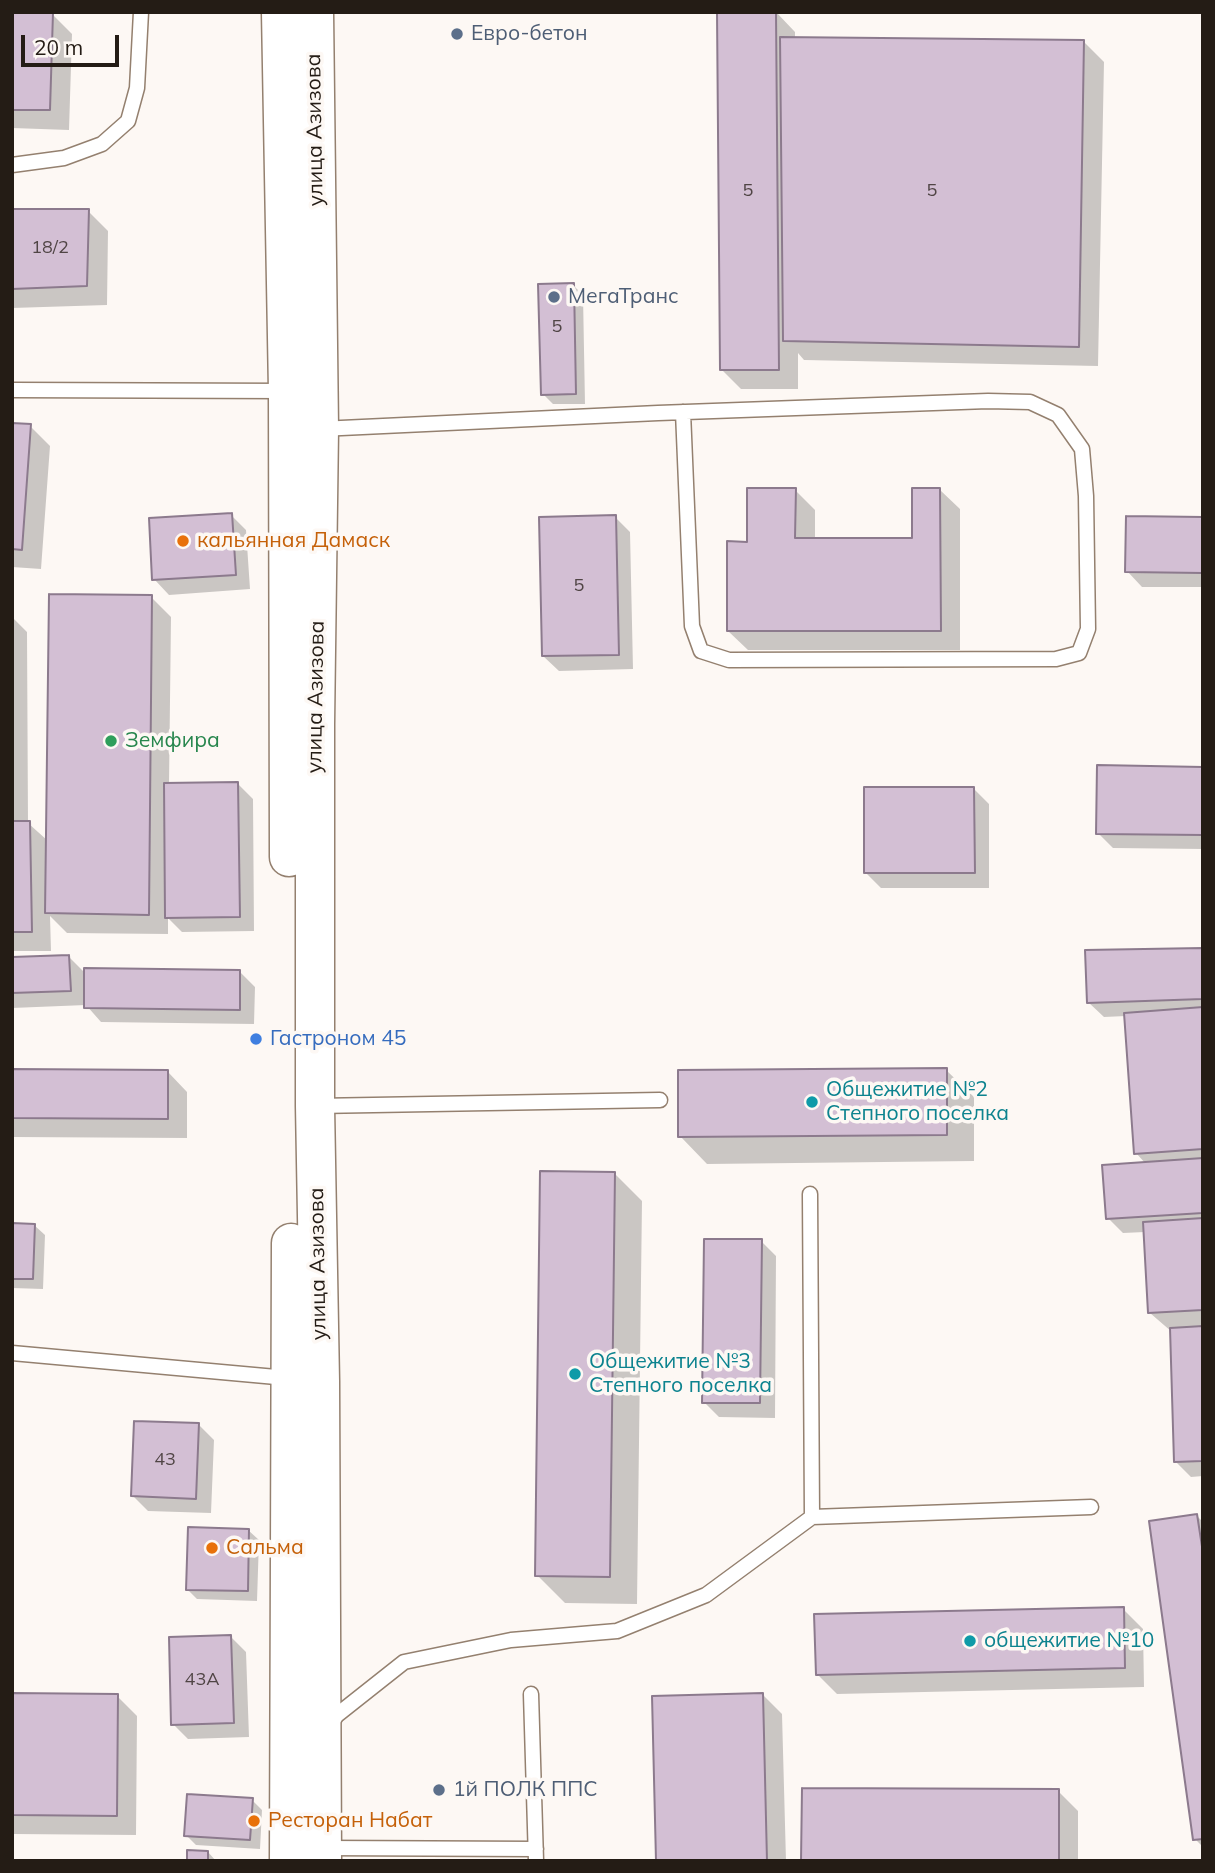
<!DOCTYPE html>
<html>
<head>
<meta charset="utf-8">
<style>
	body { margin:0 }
	#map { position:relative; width:1215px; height:1873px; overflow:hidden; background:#fdf8f4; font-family:Mulish,sans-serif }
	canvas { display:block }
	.frame { position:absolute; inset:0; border:14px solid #241c15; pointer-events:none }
	.scale { position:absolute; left:21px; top:35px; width:98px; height:32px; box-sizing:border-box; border:4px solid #241c15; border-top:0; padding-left:9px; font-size:21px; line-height:24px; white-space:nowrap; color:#241c15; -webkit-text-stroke:5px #fdf8f4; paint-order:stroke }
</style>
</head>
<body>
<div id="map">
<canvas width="1215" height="1873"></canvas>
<div class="frame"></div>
<div class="scale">20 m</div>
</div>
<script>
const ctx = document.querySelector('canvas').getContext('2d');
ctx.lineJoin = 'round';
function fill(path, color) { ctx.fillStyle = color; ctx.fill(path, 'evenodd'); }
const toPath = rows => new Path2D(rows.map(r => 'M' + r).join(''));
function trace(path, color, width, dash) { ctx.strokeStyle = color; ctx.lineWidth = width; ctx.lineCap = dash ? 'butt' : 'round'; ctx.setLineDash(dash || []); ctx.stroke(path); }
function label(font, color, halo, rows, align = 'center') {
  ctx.font = font + ' Mulish,sans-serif'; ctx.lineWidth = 7; ctx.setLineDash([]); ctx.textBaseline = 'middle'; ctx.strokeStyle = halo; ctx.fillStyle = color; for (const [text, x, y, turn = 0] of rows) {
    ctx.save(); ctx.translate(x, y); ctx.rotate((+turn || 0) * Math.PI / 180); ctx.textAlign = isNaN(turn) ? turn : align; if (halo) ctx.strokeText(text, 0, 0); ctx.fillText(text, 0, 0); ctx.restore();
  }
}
fill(toPath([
	[776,12,795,32,795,39,1084,42,1104,62,1098,366,804,360,798,353,798,389,741,389,722,370],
	[12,14,52,14,72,34,69,130,12,128],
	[12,210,88,211,108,231,107,305,12,308],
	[573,285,583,295,585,404,553,404,543,394],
	[12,425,30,426,50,446,41,569,12,567],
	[795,490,815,510,815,540,914,540,940,490,960,509,960,650,748,650,728,631,749,543],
	[231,515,246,530,250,589,169,595,154,579],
	[615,517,630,532,633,669,559,671,543,656],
	[1203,519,1203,587,1142,587,1127,571],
	[151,597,171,617,169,785,238,784,253,799,254,931,182,932,168,918,168,934,67,933,50,916,51,951,12,951,12,617,27,632,28,823,48,841],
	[1203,768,1203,849,1113,848,1098,833],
	[974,789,989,804,989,888,881,888,866,873],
	[1203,949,1203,1476,1191,1477,1176,1462,1172,1332,1150,1313,1145,1232,1123,1233,1108,1218,1146,1164,1136,1153,1126,1016,1104,1017,1088,1002],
	[69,957,86,974,240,972,255,987,254,1024,101,1022,86,1005,12,1008,12,959],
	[946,1070,974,1097,974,1161,707,1164,680,1136],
	[12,1071,168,1072,187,1092,187,1138,12,1137],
	[615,1174,642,1201,637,1604,565,1603,537,1575],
	[12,1225,34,1225,45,1235,43,1289,12,1288],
	[761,1241,776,1256,775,1418,719,1417,704,1402],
	[199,1425,214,1440,211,1513,148,1511,132,1495],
	[1197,1516,1203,1522,1203,1847,1195,1839],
	[248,1530,259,1540,257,1601,197,1599,187,1589],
	[1123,1609,1143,1629,1144,1687,837,1694,817,1674],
	[231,1637,246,1652,249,1737,188,1739,173,1724],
	[762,1694,782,1714,786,1861,658,1861],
	[12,1695,117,1696,137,1716,136,1835,12,1834],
	[1058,1791,1078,1811,1078,1861,803,1861],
	[252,1800,262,1810,260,1849,196,1845,186,1835],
	[208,1852,216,1861,189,1861]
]), '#0003');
const building = toPath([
	[12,12,53,13,50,110,12,110,12,12],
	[717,12,776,12,779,370,720,370,717,12],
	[780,37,1084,40,1079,347,783,341,780,37],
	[12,209,89,209,87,286,12,289,12,209],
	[574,283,576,394,541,395,538,284,574,283],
	[12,423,31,424,22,550,12,549,12,423],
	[747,488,796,488,795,538,912,538,912,488,940,488,941,631,727,631,727,541,747,542,747,488],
	[232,513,236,575,152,580,149,518,232,513],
	[616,515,619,655,542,656,539,517,616,515],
	[1126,516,1203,517,1203,573,1125,572,1126,516],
	[49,594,152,595,149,915,45,913,49,594],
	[1097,765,1203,767,1203,835,1096,834,1097,765],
	[238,782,240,917,165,918,164,783,238,782],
	[864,787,974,787,975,873,864,873,864,787],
	[12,821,30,821,32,932,12,932,12,821],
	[1203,948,1203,999,1087,1003,1085,950,1203,948],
	[69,955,71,991,12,993,12,957,69,955],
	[84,968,240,970,240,1010,84,1008,84,968],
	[1203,1007,1203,1149,1134,1154,1124,1013,1203,1007],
	[947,1068,947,1135,678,1137,678,1070,947,1068],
	[12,1069,168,1070,168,1119,12,1118,12,1069],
	[1203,1158,1203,1213,1106,1219,1102,1165,1203,1158],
	[540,1171,615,1172,610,1577,535,1576,540,1171],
	[1203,1218,1203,1310,1148,1313,1143,1222,1203,1218],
	[12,1223,35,1224,33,1279,12,1279,12,1223],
	[704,1239,762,1239,760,1403,702,1403,704,1239],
	[1203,1326,1203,1461,1174,1462,1170,1328,1203,1326],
	[134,1421,199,1423,196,1499,131,1496,134,1421],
	[1197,1514,1203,1553,1203,1839,1193,1840,1149,1521,1197,1514],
	[188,1527,249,1529,248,1591,186,1590,188,1527],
	[1124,1607,1125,1668,816,1675,814,1614,1124,1607],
	[231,1635,234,1723,171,1725,169,1637,231,1635],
	[12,1693,118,1694,117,1816,12,1815,12,1693],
	[763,1693,767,1861,656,1861,652,1696,763,1693],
	[802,1788,1059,1789,1059,1861,801,1861,802,1788],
	[187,1794,253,1798,250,1840,184,1836,187,1794],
	[187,1850,208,1851,208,1861,187,1861,187,1850]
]);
fill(building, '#d3bfd4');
trace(building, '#8c7a8d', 2);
const lane = toPath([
	[12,165,64,158,102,144,128,121,137,88,141,12],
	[12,390,288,391],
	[320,429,658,413,988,401,1030,402,1058,415,1082,449,1086,496,1088,629,1079,653,1056,659,729,660,701,651,692,626,683,412],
	[316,1106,660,1100],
	[810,1194,812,1517],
	[12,1353,287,1378],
	[531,1694,536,1861],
	[329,1726,337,1715,404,1662,511,1640,617,1631,706,1595,812,1517,1091,1507],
	[323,1848,536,1849]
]);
const secondary = toPath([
	[281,12,288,391,289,857],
	[314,12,319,429,315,724,315,1106,320,1381,322,1861],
	[289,1861,291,1243]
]);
trace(lane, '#94806f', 17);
trace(secondary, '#94806f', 41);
trace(lane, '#fff', 14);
trace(secondary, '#fff', 38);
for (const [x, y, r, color] of [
	[457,34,7,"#5c6f8a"],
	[554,297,7,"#5c6f8a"],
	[183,541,7,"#e8710a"],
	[111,741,7,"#2e9e5b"],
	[256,1039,7,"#3f7fe0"],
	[812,1102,7,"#0f9aa8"],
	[575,1374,7,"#0f9aa8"],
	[212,1548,7,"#e8710a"],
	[970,1641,7,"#0f9aa8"],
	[439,1790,7,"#5c6f8a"],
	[254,1821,7,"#e8710a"]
]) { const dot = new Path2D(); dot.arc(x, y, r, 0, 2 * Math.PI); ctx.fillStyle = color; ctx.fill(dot); trace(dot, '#fdf8f4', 2.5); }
label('18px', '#504545', null, [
	["5",748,191],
	["5",932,191],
	["18/2",50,248],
	["5",557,327],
	["5",579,586],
	["43",165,1460],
	["43А",202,1680]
]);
label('21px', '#4e5e75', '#fdf8f4', [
	["Евро-бетон",471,34],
	["МегаТранс",568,297],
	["1й ПОЛК ППС",453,1790]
], 'left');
label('21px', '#241c15', '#fdf8f4', [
	["улица Азизова",315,130,-91],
	["улица Азизова",316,697,-89],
	["улица Азизова",318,1264,-91]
]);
label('21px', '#c56008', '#fdf8f4', [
	["кальянная Дамаск",197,541],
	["Сальма",226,1548],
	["Ресторан Набат",268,1821]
], 'left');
label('21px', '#27864d', '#fdf8f4', [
	["Земфира",125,741]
], 'left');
label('21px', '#366cbe', '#fdf8f4', [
	["Гастроном 45",270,1039]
], 'left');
label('21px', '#0d838f', '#fdf8f4', [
	["Общежитие №2",826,1090],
	["Степного поселка",826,1114],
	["Общежитие №3",589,1362],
	["Степного поселка",589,1386],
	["общежитие №10",984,1641]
], 'left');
</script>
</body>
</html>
